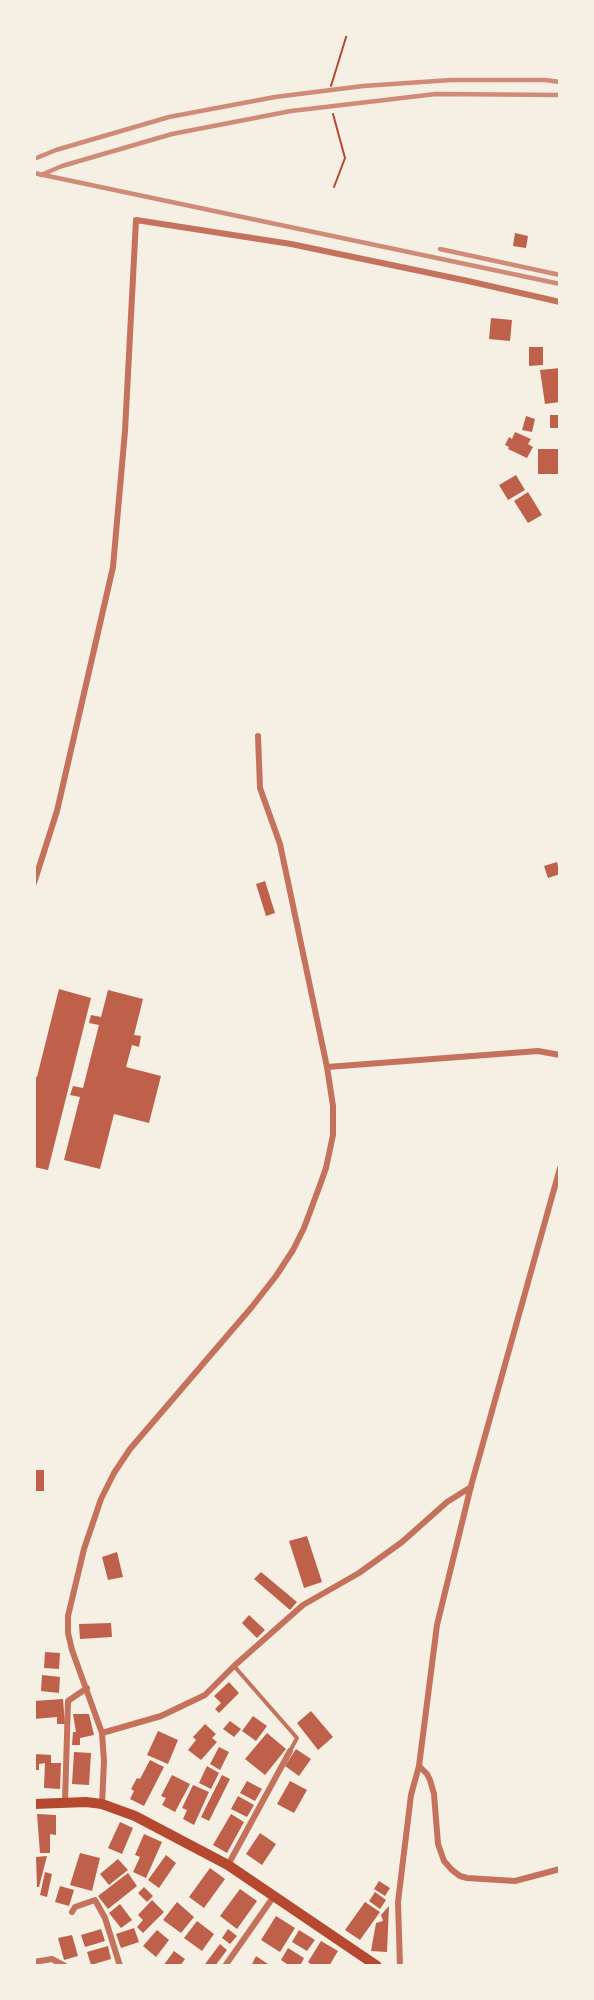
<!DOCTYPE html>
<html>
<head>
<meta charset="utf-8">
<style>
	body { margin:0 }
	#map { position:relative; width:594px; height:2000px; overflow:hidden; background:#f6efe4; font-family:"IBM Plex Serif",serif }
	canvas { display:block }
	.frame { position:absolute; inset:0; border:36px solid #f6efe4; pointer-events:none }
</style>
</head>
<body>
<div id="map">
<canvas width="594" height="2000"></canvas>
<div class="frame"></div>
</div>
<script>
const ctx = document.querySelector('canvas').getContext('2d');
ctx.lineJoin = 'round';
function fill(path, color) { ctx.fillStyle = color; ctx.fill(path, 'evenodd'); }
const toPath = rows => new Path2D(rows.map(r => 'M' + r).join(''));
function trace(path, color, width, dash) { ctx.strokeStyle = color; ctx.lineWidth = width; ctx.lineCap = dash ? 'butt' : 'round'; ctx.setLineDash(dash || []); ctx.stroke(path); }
fill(toPath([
	[515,233,528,236,526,248,513,246],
	[491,318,512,320,510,341,489,339],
	[529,347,543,347,543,365,529,366],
	[560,368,560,402,545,404,540,370],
	[550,415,560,415,560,428,550,428],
	[526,416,535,419,532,432,522,430],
	[515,432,531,439,528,444,533,447,527,458,508,449,509,447,505,445,509,437,512,439],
	[538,449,560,449,560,474,538,474],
	[516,475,525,490,508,500,499,485],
	[528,492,542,515,528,523,514,501],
	[557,862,560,874,548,878,544,866],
	[265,881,275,913,266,916,256,884],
	[59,989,91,998,48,1170,34,1167,34,1076,37,1077],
	[108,990,143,999,134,1035,141,1036,139,1047,132,1045,126,1067,161,1076,149,1123,114,1114,100,1169,64,1160,80,1097,70,1095,73,1086,83,1088,99,1025,89,1023,91,1015,101,1017],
	[34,1470,44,1470,44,1491,34,1491],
	[307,1536,322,1582,304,1588,289,1541],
	[117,1552,123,1577,108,1580,102,1557],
	[261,1572,297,1602,290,1610,254,1579],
	[249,1615,265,1630,257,1638,242,1623],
	[111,1623,112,1637,80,1639,79,1624],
	[45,1652,60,1653,59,1669,44,1668],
	[42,1675,60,1677,59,1693,41,1691],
	[229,1682,239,1693,219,1713,215,1709,221,1703,214,1696],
	[63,1699,65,1724,57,1724,57,1717,34,1719,34,1701],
	[311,1711,333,1737,318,1750,297,1723],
	[73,1714,89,1714,94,1735,80,1738,80,1745,72,1745,73,1732,76,1732],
	[253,1716,267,1726,256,1741,242,1731],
	[230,1721,241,1729,234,1737,223,1729],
	[205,1724,216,1734,212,1738,217,1742,201,1760,188,1750,196,1740,193,1737],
	[158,1731,178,1740,168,1764,147,1755],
	[267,1733,286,1749,265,1775,245,1759],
	[219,1747,229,1752,220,1770,210,1764],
	[296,1749,311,1759,299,1776,285,1766],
	[74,1752,91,1753,89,1785,72,1784],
	[34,1754,51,1755,51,1763,61,1763,60,1789,44,1788,45,1763,39,1764,39,1770,34,1770],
	[150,1760,164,1767,144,1806,130,1799,134,1791,131,1789,137,1778,140,1779],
	[207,1766,219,1773,211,1789,199,1783],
	[172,1775,190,1784,175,1812,162,1805,166,1798,161,1796],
	[222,1775,230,1779,209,1821,201,1817],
	[247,1781,262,1789,255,1801,240,1793],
	[290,1781,307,1790,294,1813,277,1804],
	[193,1785,209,1792,194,1825,183,1819,187,1810,182,1808],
	[238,1796,254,1805,247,1817,231,1809],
	[37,1814,56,1815,56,1835,50,1834,50,1853,40,1853],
	[231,1814,244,1822,227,1853,213,1845],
	[120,1822,133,1828,122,1854,108,1848],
	[260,1833,276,1844,262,1865,246,1854],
	[144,1834,162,1842,146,1878,133,1872,140,1857,135,1855],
	[80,1853,100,1858,92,1891,70,1885],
	[166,1855,176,1863,159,1888,148,1880],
	[47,1856,39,1887,37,1887,36,1857],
	[118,1859,128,1870,109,1885,100,1874],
	[210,1868,225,1879,204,1908,189,1897],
	[45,1872,52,1874,47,1897,40,1895],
	[128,1873,137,1886,108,1909,98,1896],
	[379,1881,390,1888,385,1896,374,1889],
	[60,1886,74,1890,69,1906,55,1902],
	[144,1887,153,1896,147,1902,138,1893],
	[240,1889,257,1901,237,1929,220,1916],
	[375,1892,386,1900,380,1909,369,1901],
	[152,1900,164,1912,143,1933,137,1927,143,1920,138,1915],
	[177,1902,194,1917,181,1933,163,1920],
	[365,1902,380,1912,360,1940,345,1930],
	[120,1904,132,1920,121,1928,109,1913],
	[389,1906,387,1952,371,1951,376,1923,383,1921,381,1915],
	[276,1916,295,1928,280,1952,261,1940],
	[197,1921,214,1934,202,1951,184,1938],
	[134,1928,139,1942,121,1948,116,1934],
	[101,1929,105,1941,85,1947,81,1935],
	[228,1929,237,1936,230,1944,222,1938],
	[157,1930,169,1940,156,1957,143,1946],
	[299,1930,315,1940,307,1951,292,1942],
	[72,1935,78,1956,64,1960,58,1938],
	[321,1941,338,1951,329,1966,313,1966,308,1962],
	[220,1944,227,1950,215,1966,207,1966,205,1964],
	[108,1946,111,1959,91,1965,87,1952],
	[288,1948,304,1958,300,1966,290,1966,281,1960],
	[174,1951,185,1959,180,1966,163,1966],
	[256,1956,271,1966,251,1966]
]), '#bf614a');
trace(toPath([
	[331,86,347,34],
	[333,114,345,158,334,187]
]), '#b5482f', 2);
trace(toPath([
	[234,1666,297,1738,290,1751]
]), '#c5725c', 4);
trace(toPath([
	[34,883,57,811,113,567,125,431,136,220,291,244,468,281,560,302],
	[327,1067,538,1051,560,1055],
	[102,1733,161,1716,205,1695,234,1666,303,1605,359,1573,402,1542,447,1502,471,1487],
	[419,1766,427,1774,430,1780,434,1794,438,1844,444,1861,452,1870,460,1876,467,1878,515,1881,560,1869],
	[65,1802,68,1701,87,1688],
	[102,1804,104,1761,102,1733,72,1650,68,1633,68,1616,84,1549,101,1499,114,1473,130,1449,251,1308,276,1276,293,1250,304,1228,320,1185,326,1168,333,1135,333,1106,327,1067,280,844,260,788,258,736],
	[228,1865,290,1751],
	[72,1912,75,1907,95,1900,105,1918,120,1966],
	[34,1962,52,1959,65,1966],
	[225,1966,274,1896],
	[400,1966,398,1902,411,1795,419,1766,437,1625,471,1486,560,1168]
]), '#c5725c', 6);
trace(toPath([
	[34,1804,86,1802,102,1804,135,1816,228,1865,377,1966]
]), '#b5482f', 10);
trace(toPath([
	[34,159,56,150,169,117,275,97,363,86,451,80,545,80,560,82],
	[34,173,560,284],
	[41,175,62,166,172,134,291,111,436,94,560,95],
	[440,249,560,275]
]), '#cf8b77', 4.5);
</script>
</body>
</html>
